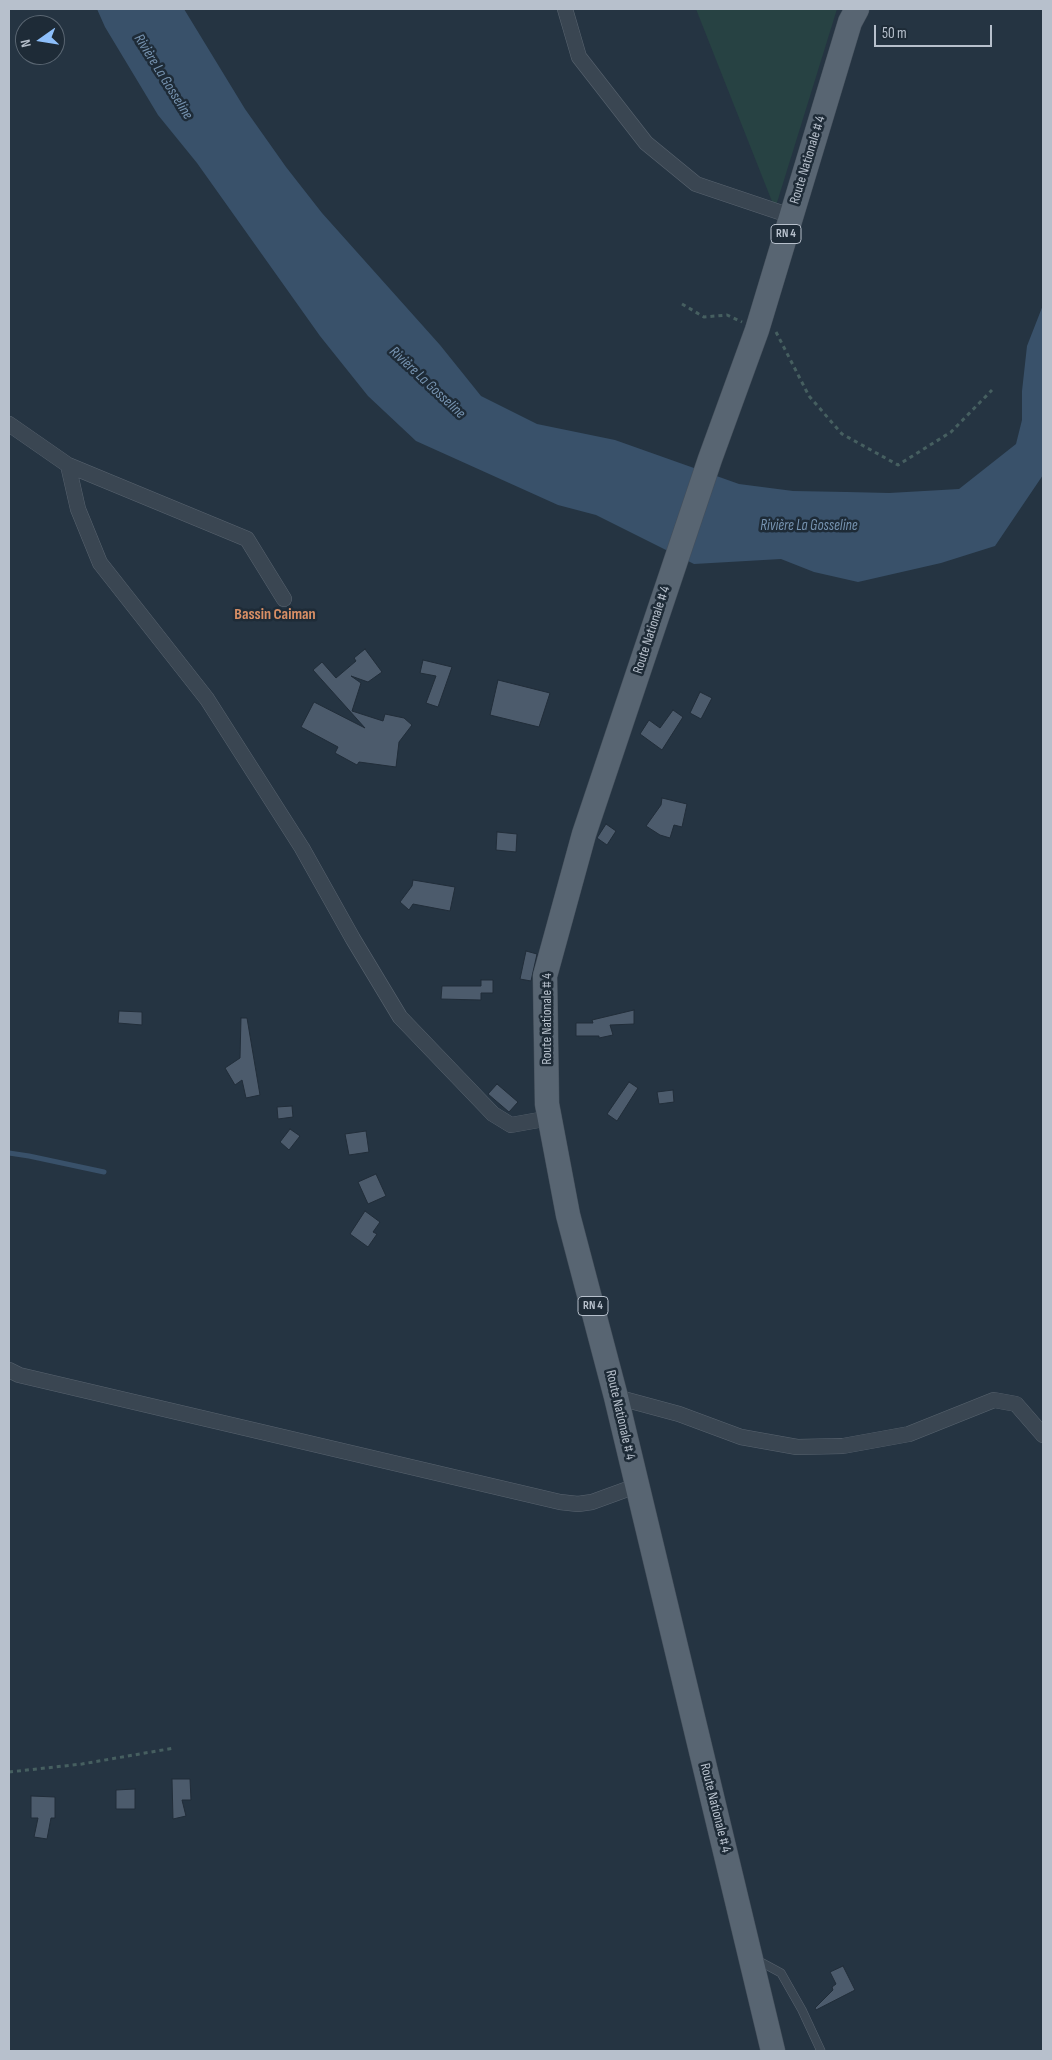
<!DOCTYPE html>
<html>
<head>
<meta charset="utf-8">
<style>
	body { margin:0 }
	#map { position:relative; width:1052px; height:2060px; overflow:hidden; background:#253442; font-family:"Sofia Sans Condensed",sans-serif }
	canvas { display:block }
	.frame { position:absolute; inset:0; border:10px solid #b7c0cc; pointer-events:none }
	.north { position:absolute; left:15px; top:15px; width:50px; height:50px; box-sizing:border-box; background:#1e2b37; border:1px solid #5b6773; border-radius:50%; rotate:257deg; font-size:14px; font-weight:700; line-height:20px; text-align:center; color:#b7c0cc }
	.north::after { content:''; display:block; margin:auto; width:18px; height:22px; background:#8dbffb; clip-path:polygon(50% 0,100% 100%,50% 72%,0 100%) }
	.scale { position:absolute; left:874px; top:25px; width:118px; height:22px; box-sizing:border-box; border:2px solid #b7c0cc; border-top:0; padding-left:6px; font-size:15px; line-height:18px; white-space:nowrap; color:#b7c0cc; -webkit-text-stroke:4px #1e2b37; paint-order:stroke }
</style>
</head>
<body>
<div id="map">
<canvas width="1052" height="2060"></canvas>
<div class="frame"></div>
<div class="north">N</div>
<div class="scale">50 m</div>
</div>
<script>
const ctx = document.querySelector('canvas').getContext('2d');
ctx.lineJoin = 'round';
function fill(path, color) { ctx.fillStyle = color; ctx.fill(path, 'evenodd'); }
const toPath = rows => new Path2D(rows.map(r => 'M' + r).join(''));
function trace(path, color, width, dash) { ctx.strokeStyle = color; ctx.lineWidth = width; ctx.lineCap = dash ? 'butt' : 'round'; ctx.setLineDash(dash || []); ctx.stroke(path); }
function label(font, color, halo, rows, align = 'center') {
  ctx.font = font + ' "Sofia Sans Condensed",sans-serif'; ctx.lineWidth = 5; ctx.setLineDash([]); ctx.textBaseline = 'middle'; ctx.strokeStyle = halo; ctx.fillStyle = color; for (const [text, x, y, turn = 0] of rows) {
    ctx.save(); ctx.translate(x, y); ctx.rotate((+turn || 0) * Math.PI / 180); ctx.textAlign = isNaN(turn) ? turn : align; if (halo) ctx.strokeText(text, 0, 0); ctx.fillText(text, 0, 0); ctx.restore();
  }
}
fill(toPath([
	[696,9,837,9,775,209]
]), '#274243');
fill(toPath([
	[97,9,184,9,245,109,286,167,322,213,440,345,481,396,537,424,615,440,739,484,793,491,847,492,889,493,959,489,1016,444,1022,420,1022,391,1027,346,1043,305,1043,475,995,546,941,563,858,582,814,572,781,559,694,564,596,515,558,505,416,441,368,396,320,336,197,163,158,115,105,27]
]), '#39516a');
trace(toPath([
	[9,1153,29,1156,104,1172]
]), '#39516a', 5);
const building = toPath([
	[365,649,382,672,368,682,351,676,361,683,352,711,383,721,385,714,404,718,412,725,399,742,396,767,359,762,357,765,335,753,338,747,301,727,314,702,365,728,313,670,322,662,336,678,356,661,354,658,365,649],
	[423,660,452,667,438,707,426,703,436,676,420,673,423,660],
	[498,680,550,693,539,727,490,715,498,680],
	[700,692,712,698,701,719,690,713,700,692],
	[673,710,683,717,662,750,640,734,649,720,660,728,673,710],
	[662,798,687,804,682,827,674,825,670,838,660,835,646,826,661,805,662,798],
	[606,824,616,831,607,845,597,838,606,824],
	[497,832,517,834,516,852,496,850,497,832],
	[413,880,455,887,450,911,413,904,409,910,400,902,412,886,413,880],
	[526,951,537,954,531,981,520,979,526,951],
	[481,980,493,980,493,993,481,993,481,1000,441,999,442,986,481,986,481,980],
	[634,1010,634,1024,610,1025,613,1035,599,1038,599,1036,576,1036,576,1023,593,1023,592,1020,634,1010],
	[119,1011,142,1012,142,1025,118,1023,119,1011],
	[241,1018,247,1018,260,1095,246,1098,242,1080,235,1085,225,1068,240,1058,241,1018],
	[629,1082,638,1088,617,1121,607,1114,629,1082],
	[497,1084,518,1102,509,1112,488,1094,497,1084],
	[673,1090,674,1102,659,1104,657,1092,673,1090],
	[292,1106,293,1117,278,1119,277,1107,292,1106],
	[290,1129,300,1136,289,1150,280,1142,290,1129],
	[366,1131,369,1152,349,1155,345,1134,366,1131],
	[376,1174,386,1196,368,1204,358,1182,376,1174],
	[365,1211,380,1222,373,1232,377,1234,368,1247,350,1234,365,1211],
	[172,1779,190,1779,191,1800,182,1800,186,1816,173,1819,172,1779],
	[135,1789,135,1809,116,1809,116,1790,135,1789],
	[31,1796,55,1797,55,1818,51,1818,47,1839,34,1837,38,1818,31,1818,31,1796],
	[843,1966,855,1990,816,2010,815,2008,833,1990,832,1987,836,1984,830,1972,843,1966]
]);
fill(building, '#4c5b6c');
trace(building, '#212d39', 1);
const lane = toPath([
	[757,1960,781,1973,802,2010,821,2051]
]);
const street = toPath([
	[565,9,579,57,646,143,696,184,791,216],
	[9,424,68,465,78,509,100,563,207,699,302,848,353,939,400,1017,493,1114,511,1125,550,1118],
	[68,465,247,539,284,599],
	[9,1370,19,1375,560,1502,578,1504,592,1502,636,1486],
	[616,1397,679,1414,741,1437,797,1447,843,1446,909,1434,994,1400,1016,1404,1043,1435]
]);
const primary = toPath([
	[773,2051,616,1397,568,1215,547,1104,545,976,584,834,710,459,757,330,850,22,857,9]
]);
trace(lane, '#58636f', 9);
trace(street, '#58636f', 16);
trace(primary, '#444f5b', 25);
trace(toPath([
	[682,304,704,317,727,315,742,322],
	[776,332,809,396,842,434,898,465,951,432,992,390],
	[9,1772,82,1764,174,1748]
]), '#465f60', 3, [4, 4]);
trace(lane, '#3a4652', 8);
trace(street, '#3a4652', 15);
trace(primary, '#586572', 24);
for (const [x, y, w] of [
	[786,234,30],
	[593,1306,30]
]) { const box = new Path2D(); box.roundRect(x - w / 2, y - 9.5, w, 19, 4); ctx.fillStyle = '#1e2b37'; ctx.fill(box); trace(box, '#b7c0cc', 1); }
label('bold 12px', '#b7c0cc', null, [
	["RN 4",786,234],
	["RN 4",593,1306]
]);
label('14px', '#b7c0cc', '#1e2b37', [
	["Route Nationale # 4",808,160,-73],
	["Route Nationale # 4",652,630,-72],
	["Route Nationale # 4",547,1019,-90],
	["Route Nationale # 4",620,1415,77],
	["Route Nationale # 4",715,1808,76]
]);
label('italic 15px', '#7693b0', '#1e2b37', [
	["Rivière La Gosseline",163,77,58],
	["Rivière La Gosseline",427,383,43],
	["Rivière La Gosseline",809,526]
]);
label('bold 16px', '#d98f65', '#1e2b37', [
	["Bassin Caiman",275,615]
]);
</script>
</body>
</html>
